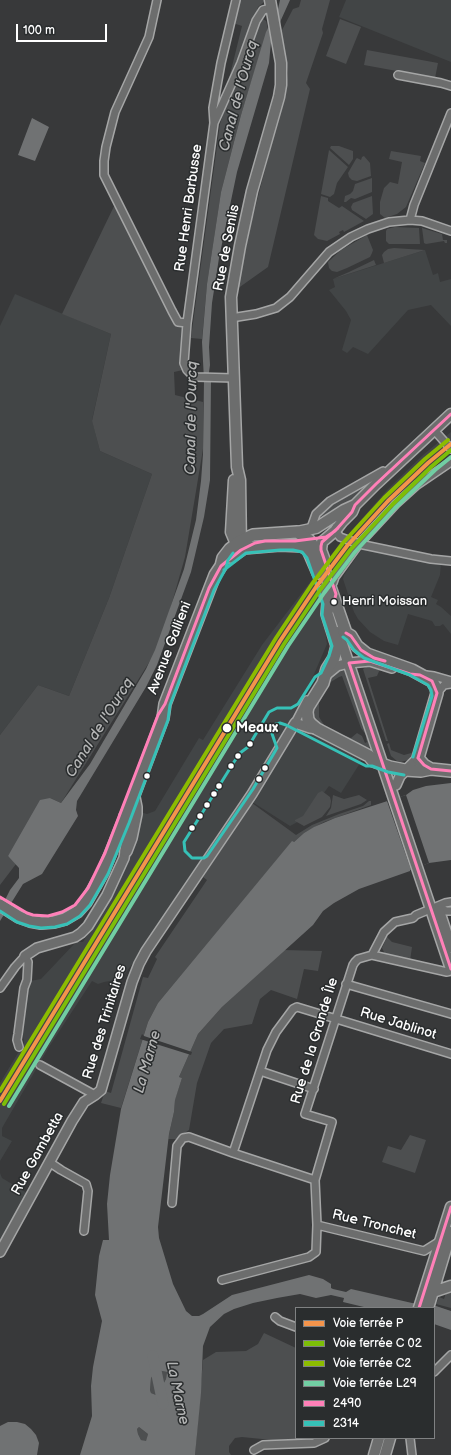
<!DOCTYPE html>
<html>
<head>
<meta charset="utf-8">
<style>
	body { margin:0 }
	#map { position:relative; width:451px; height:1455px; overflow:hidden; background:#38393a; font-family:"Balsamiq Sans",sans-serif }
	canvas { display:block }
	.legend { position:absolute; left:295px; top:1307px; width:140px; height:132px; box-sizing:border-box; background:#2a2d2e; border:1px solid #7f8182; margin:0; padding:5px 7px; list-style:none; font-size:12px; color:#fff }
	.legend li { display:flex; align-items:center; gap:8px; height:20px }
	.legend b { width:20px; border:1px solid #7f8182 }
	.scale { position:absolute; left:16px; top:24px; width:91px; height:18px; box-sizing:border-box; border:2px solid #fff; border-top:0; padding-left:5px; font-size:12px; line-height:14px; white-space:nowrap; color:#fff; -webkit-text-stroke:3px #2a2d2e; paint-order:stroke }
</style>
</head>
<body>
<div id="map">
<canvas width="451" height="1455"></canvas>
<ul class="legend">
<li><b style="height:5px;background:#f4944b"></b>Voie ferrée P</li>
<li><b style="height:5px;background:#7dbe08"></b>Voie ferrée C 02</li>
<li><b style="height:5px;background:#8cbc00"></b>Voie ferrée C2</li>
<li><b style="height:5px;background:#71cea3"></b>Voie ferrée L29</li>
<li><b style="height:5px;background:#ff80b8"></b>2490</li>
<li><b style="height:5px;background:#36c1b7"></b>2314</li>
</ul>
<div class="scale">100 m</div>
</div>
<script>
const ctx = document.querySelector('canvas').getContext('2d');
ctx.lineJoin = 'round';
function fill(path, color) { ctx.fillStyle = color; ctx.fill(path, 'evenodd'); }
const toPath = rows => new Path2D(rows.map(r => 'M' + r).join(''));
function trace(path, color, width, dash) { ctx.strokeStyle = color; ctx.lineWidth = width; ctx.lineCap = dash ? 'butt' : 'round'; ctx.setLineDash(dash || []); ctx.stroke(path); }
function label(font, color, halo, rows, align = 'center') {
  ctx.font = font + ' "Balsamiq Sans",sans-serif'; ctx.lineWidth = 3; ctx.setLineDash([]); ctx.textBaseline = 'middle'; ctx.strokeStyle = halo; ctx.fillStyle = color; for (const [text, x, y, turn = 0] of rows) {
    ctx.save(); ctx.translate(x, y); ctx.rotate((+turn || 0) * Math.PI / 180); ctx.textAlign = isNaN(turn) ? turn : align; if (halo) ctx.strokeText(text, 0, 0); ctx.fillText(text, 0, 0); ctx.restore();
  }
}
fill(toPath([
	[346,0,451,0,451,62,339,17],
	[425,250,433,275,438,273,440,282,451,279,451,326,431,305,408,310,368,354,353,347,347,353,342,350,351,320,346,311,329,290,335,287,333,279],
	[15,294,111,334,92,420,100,451,152,474,109,598,69,696,38,685,0,735,0,326],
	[451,432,451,449,404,490,361,535,351,531,388,489,423,455],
	[341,542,353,544,334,570,328,559],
	[362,549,381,551,430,563,441,563,440,575,431,597,438,600,436,604,441,607,451,616,451,634,443,624,440,626,435,626,432,621,408,614,398,645,384,641,370,632,358,619,354,612,343,579,344,575],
	[314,577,322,610,327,644,302,702,308,731,362,760,341,793,329,786,305,818,290,826,246,798,139,955,121,979,104,982,98,984,92,981,49,1047,2,1128,2,1136,12,1141,0,1161,0,1083,24,1043,22,1027,30,981,41,979,76,942,83,942,112,894,130,858,140,812,147,814,155,811,199,738,203,740,262,645],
	[0,1173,2,1178,27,1193,0,1241]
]), '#424546');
fill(toPath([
	[239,0,265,0,263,3,258,7,240,60,225,95,242,26,233,23],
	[301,0,330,0,322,29,323,33,306,83,310,89,268,267,237,289,252,220,285,92,288,73,281,32,293,9,299,7],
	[263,19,266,21,268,29,241,115,221,192,207,284,202,339,191,338,220,124,227,102,259,21],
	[340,19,361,27,346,64,326,56],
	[367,50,438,63,435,78,364,65],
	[331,146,339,146,353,151,353,159,349,165,330,148],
	[329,150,348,167,337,183,334,194,330,197,321,194],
	[391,151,421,156,420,161,425,163,406,207,397,214,385,218,380,214,380,202,384,188,390,182,398,184,402,162,389,159],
	[364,156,370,163,371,176,357,181,352,180,349,177,348,173,356,159,357,158,361,160,362,157],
	[372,178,372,192,355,199,351,198,346,202,344,202,345,196,350,194,353,191,355,184],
	[321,196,328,198,328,201,339,208,342,206,364,221,344,232,343,230,339,232,340,234,327,241,318,239,314,235],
	[372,196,373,214,366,219,352,210,351,207,353,203],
	[117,200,178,322,187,323,183,370,174,372,175,395,203,402,203,449,185,557,160,645,61,803,50,798,8,856,16,864,0,885,0,735,38,685,69,696,109,598,152,474,100,451,92,421,111,334,62,314],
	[395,227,419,228,420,244,389,244,386,241,386,231,387,229],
	[422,228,442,234,443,240,447,240,447,243,445,243,444,241,426,244,424,243],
	[367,235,373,250,372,253,370,257,347,268,337,272,332,271,329,268,328,262,341,250],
	[394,248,409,249,425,250,384,263,382,255,384,252,388,249],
	[374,260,376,265,333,279,349,272],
	[374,479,354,499,337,512,319,521,323,514,339,499],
	[371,666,380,669,377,676,368,678,388,741,386,741,363,669,366,667],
	[342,670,346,672,367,735,366,735,361,728,342,676,339,677,329,683,325,692,323,689,333,675,337,671],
	[320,695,322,698,319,702,319,717,326,728,316,722,313,718,312,710],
	[357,733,362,736,365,743,367,742,366,738,367,737,370,746,369,748,366,749,341,736,343,735,351,738],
	[389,743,391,750,404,755,415,752,408,760,401,762,397,761,391,756,387,744],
	[322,791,330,797,331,801,330,807,322,817,304,826,295,821,295,820,303,816,318,793],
	[333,795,344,799,359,795,367,800,361,804,326,816,331,808],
	[369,801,371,801,371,805,324,822,304,833,294,842,292,842,158,1003,148,1022,121,1108,101,1103,105,1091,111,1093,143,977,148,978,157,959,155,957,207,880,203,877,252,803,296,835,312,825,339,814,363,806],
	[387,937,392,942,412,947,410,961,386,956,382,948],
	[284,950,322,951,318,971,304,969,297,999,271,990,260,999,252,1024,224,1029,211,1043,197,1083,189,1130,176,1139,168,1139,174,1112,175,1099,182,1078,179,1077,198,1034,222,1007],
	[410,1135,426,1140,415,1173,382,1162,388,1146,401,1150],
	[451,1292,451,1308,436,1304,439,1297,444,1299,446,1293],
	[264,1333,296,1348,296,1438,317,1439,282,1441,242,1437,235,1438,229,1446,229,1452,231,1455,195,1455,203,1360,216,1352,246,1351,258,1344],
	[157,1370,167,1372,166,1379,159,1392,156,1395,151,1393,150,1390,151,1378],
	[139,1427,148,1434,146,1442,141,1440,138,1434,137,1429]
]), '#4d4f50');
fill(toPath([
	[280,0,290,0,271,42,269,63,237,172,219,258,212,303,209,347,210,365,208,379,211,380,210,480,204,517,191,572,157,665,146,687,77,801,76,810,78,816,42,874,23,884,0,921,0,910,10,890,19,878,19,868,8,856,40,800,50,798,61,803,90,764,146,669,155,650,184,569,196,520,201,481,203,454,204,380,202,342,207,284,221,192,241,115,266,32,278,9],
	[32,118,49,127,35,161,18,155],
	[451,783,451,860,429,863,410,870,410,871,359,889,334,903,323,911,313,925,222,1007,198,1034,179,1077,182,1078,175,1100,174,1112,169,1134,158,1227,159,1238,173,1284,186,1311,192,1316,199,1316,203,1314,232,1295,309,1275,323,1279,331,1284,331,1288,333,1289,346,1292,351,1289,412,1303,436,1306,451,1311,451,1330,434,1324,434,1308,368,1308,343,1302,344,1298,331,1295,316,1298,300,1294,277,1298,253,1303,234,1309,224,1314,210,1327,203,1346,201,1393,195,1455,80,1455,92,1416,91,1386,93,1367,102,1321,95,1295,99,1256,103,1240,109,1240,107,1204,110,1175,121,1109,148,1022,158,1003,292,841,294,842,304,833,314,827,335,818,406,795,413,790,426,786],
	[157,1370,167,1372,166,1379,159,1392,156,1395,151,1393,150,1390,151,1378],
	[139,1427,148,1434,146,1441,141,1440,138,1434,137,1429],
	[8,1422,17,1422,25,1424,31,1429,36,1435,39,1443,37,1455,0,1455,0,1426]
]), '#707273');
fill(toPath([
	[406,795,429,863,411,870,387,801],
	[142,1034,144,1036,192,1052,191,1055,140,1039]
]), '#38393a');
trace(toPath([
	[153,1356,163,1404]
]), '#707273', 11);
const minor = toPath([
	[157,0,149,37,115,112,106,147,104,161,104,175,172,311,178,322,187,323],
	[398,75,441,83,451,86],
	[214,123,241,63,256,21,263,10,271,8],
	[410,220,414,205,451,113],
	[231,318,256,314,276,308,290,297,329,252,351,237,368,229,389,222,410,220,422,221,451,231],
	[234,378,196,377,192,375,187,370,184,363,187,323,214,123,213,108,221,63,236,0],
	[434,430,451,449],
	[336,527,335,531,340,537,359,544,431,559,451,561],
	[310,531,316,514,330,501,383,471,386,474],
	[333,583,335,577,359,544,396,504,417,485,451,462],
	[426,675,434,676,451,681],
	[437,693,444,685,451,684],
	[295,723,307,700],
	[438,907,446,911,451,911],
	[372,955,384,932,395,922,413,918,416,915,445,903,451,902],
	[346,984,451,1014],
	[0,988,15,967,25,956,28,962,27,980,24,988,18,1034,17,1040,19,1047],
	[40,1065,95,1095],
	[260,1071,314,1089],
	[49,1162,61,1170,86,1184,88,1191,84,1231],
	[315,1180,233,1153,267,1050,276,1032,293,1009,297,1007,451,1054],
	[172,1203,177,1146,183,1138,189,1137,233,1153],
	[317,1225,424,1251],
	[424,1251,440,1241],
	[222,1280,309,1257,316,1252,317,1225,315,1180,332,1122,305,1114,353,965,355,962,358,959,372,955,447,972,451,971],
	[275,1317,280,1321,296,1327],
	[434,1372,451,1355],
	[410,1438,412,1455],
	[254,1450,263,1445,314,1443,325,1438]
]);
const tertiary = toPath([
	[326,675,337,666,349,663,370,661,392,668],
	[396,785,400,776,418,758],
	[25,956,37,948,75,937,81,933,88,926,107,895,124,858,128,831,126,822,124,821,124,816],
	[0,1252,72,1121,84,1102,95,1095,101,1090,132,982,139,964,146,951,252,794,295,723,310,728,317,729]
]);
const secondary = toPath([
	[234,480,231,532,236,544,240,549],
	[297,532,316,528,344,510,355,505],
	[241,548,240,480,237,467,231,297,240,246,252,191,279,97,281,85,281,63,270,0],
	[324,558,321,550,322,542,335,531,342,522,352,512,355,505,376,484,451,414],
	[338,632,451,969],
	[439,911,451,947],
	[433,1292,451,1286],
	[419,1308,451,1207],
	[428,1308,451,1232],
	[374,1455,379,1438],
	[385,1455,390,1438]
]);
const primary = toPath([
	[231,557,244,548,280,545,302,546,308,550,318,573],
	[324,591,328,603,327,614,337,646,334,658,327,669,323,683,308,707,307,712,308,720,311,724,317,729,369,756,373,761,390,767,405,770,421,771,431,769],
	[126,851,131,838,136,814,136,807,134,797],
	[0,905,19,917,30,921,41,923,54,922,65,919,77,912,86,902,103,872,134,795,163,718,165,704,215,575,221,566,223,558,230,549,240,541,253,535,297,532,309,540,318,552,346,633,351,636,357,646,367,654,412,670,432,681,436,688,437,693,418,758,424,765,431,769,451,771]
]);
trace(minor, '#a5a6a6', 10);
trace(tertiary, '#a5a6a6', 12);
trace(secondary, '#a5a6a6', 13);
trace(primary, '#a5a6a6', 14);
trace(minor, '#6c6d6d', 7);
trace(tertiary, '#6c6d6d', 9);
trace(secondary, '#6c6d6d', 10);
trace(primary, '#6c6d6d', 11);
trace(toPath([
	[334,602,336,594,321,550,321,546,322,542,338,528],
	[346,633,351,636,361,650,374,658,385,661],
	[418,758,437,693,432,681,420,675,410,674,370,661,349,663,451,969],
	[418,758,424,765,431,769,451,771],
	[0,897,27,913,33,915,48,916,62,912,75,905,88,888,105,853,158,715,165,704,209,588,221,566,241,550,255,543,265,541,295,541,326,537,335,531,352,512,355,505,376,484,451,414],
	[419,1308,451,1207]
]), '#ff80b8', 3);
trace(toPath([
	[224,570,246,553,280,550,293,550,302,552,307,558,323,604,322,615,332,646,329,656,321,673,315,677,298,704,291,708,277,708,269,712,248,747,240,753,234,762,184,842,185,851,192,858,204,858,207,856,253,789,277,748,270,728],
	[343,637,347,640,354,650,364,658,410,675,428,685,431,690,432,696,413,757],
	[273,725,280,723,286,725,366,766,372,766,388,772,404,775],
	[0,911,17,922,29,926,41,928,55,927,67,924,80,916,90,905,108,874,129,823,168,720,170,705,214,590,226,568,228,560,233,553]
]), '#36c1b7', 3);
trace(toPath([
	[0,1101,280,641,316,587,347,546,388,501,428,463,451,444]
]), '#f4944b', 4);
trace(toPath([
	[4,1104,284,644,320,590,351,549,392,505,431,467,451,450]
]), '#7dbe08', 4);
trace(toPath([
	[0,1091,276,638,312,584,343,543,384,498,425,459,448,440]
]), '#8cbc00', 4);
trace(toPath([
	[9,1106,288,646,324,593,355,552,395,508,435,470,451,457]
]), '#71cea3', 4);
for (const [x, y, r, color] of [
	[334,602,3.5,"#fff"],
	[227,728,5,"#fff"],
	[250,744,3.5,"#fff"],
	[238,756,3.5,"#fff"],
	[231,766,3.5,"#fff"],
	[265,768,3.5,"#fff"],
	[147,776,3.5,"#fff"],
	[259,779,3.5,"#fff"],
	[219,786,3.5,"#fff"],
	[214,794,3.5,"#fff"],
	[207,805,3.5,"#fff"],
	[200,816,3.5,"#fff"],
	[192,828,3.5,"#fff"]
]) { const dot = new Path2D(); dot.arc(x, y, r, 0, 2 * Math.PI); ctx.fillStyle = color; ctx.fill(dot); trace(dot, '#2a2d2e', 1.5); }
label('13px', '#fff', '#2a2d2e', [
	["Henri Moissan",342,602]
], 'left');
label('14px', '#fff', '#2a2d2e', [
	["Rue Henri Barbusse",189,208,-82],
	["Rue de Senlis",227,248,-79],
	["Avenue Gallieni",170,648,-69],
	["Rue des Trinitaires",105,1022,-73],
	["Rue Jablinot",398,1024,17],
	["Rue de la Grande Île",315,1041,-73],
	["Rue Gambetta",38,1154,-61],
	["Rue Tronchet",374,1225,14]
]);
label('bold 14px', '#fff', '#2a2d2e', [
	["Meaux",236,728]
], 'left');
label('italic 15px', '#b4b5b5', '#2a2d2e', [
	["Canal de l'Ourcq",239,96,-75],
	["Canal de l'Ourcq",192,418,-89],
	["Canal de l'Ourcq",100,728,-58],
	["La Marne",148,1062,-74],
	["La Marne",177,1393,78]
]);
</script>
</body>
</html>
